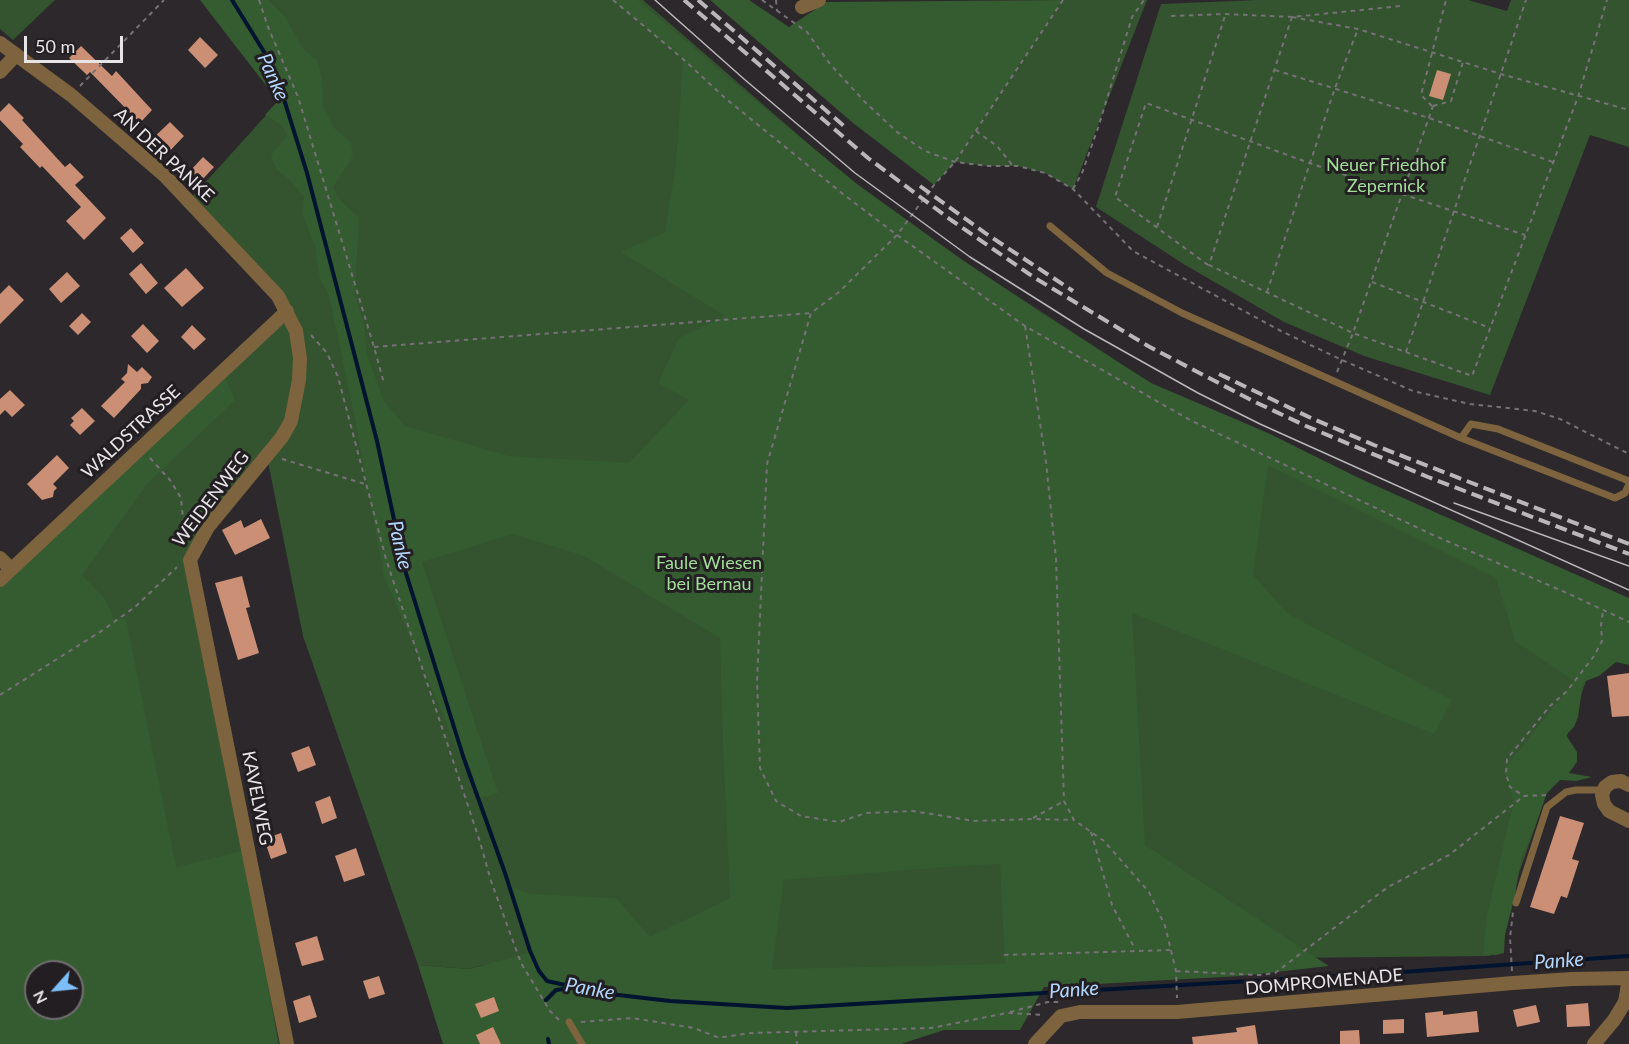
<!DOCTYPE html>
<html>
<head>
<meta charset="utf-8">
<style>
	body { margin:0 }
	#map { position:relative; width:1629px; height:1044px; overflow:hidden; background:#2c282c; font-family:Lato,sans-serif }
	canvas { display:block }
	.north { position:absolute; left:24px; top:960px; width:60px; height:60px; box-sizing:border-box; background:#221e22; border:2px solid #716d71; border-radius:50%; rotate:243deg; font-size:16px; font-weight:700; line-height:24px; text-align:center; color:#e7e4e7 }
	.north::after { content:''; display:block; margin:auto; width:21px; height:27px; background:#7dbef9; clip-path:polygon(50% 0,100% 100%,50% 72%,0 100%) }
	.scale { position:absolute; left:24px; top:36px; width:99px; height:27px; box-sizing:border-box; border:3px solid #e7e4e7; border-top:0; padding-left:8px; font-size:18px; line-height:21px; white-space:nowrap; color:#e7e4e7; -webkit-text-stroke:4px #221e22; paint-order:stroke }
</style>
</head>
<body>
<div id="map">
<canvas width="1629" height="1044"></canvas>
<div class="north">N</div>
<div class="scale">50 m</div>
</div>
<script>
const ctx = document.querySelector('canvas').getContext('2d');
ctx.lineJoin = 'round';
function fill(path, color) { ctx.fillStyle = color; ctx.fill(path, 'evenodd'); }
const toPath = rows => new Path2D(rows.map(r => 'M' + r).join(''));
function trace(path, color, width, dash) { ctx.strokeStyle = color; ctx.lineWidth = width; ctx.lineCap = dash ? 'butt' : 'round'; ctx.setLineDash(dash || []); ctx.stroke(path); }
function label(font, color, halo, rows, align = 'center') {
  ctx.font = font + ' Lato,sans-serif'; ctx.lineWidth = 6; ctx.setLineDash([]); ctx.textBaseline = 'middle'; ctx.strokeStyle = halo; ctx.fillStyle = color; for (const [text, x, y, turn = 0] of rows) {
    ctx.save(); ctx.translate(x, y); ctx.rotate((+turn || 0) * Math.PI / 180); ctx.textAlign = isNaN(turn) ? turn : align; if (halo) ctx.strokeText(text, 0, 0); ctx.fillText(text, 0, 0); ctx.restore();
  }
}
fill(toPath([
	[0,0,55,0,13,40,0,29],
	[202,0,643,0,859,188,945,249,1152,384,1616,595,1490,956,1176,959,765,977,483,965,469,969,418,965,303,636,268,462,187,557,247,863,279,1044,0,1044,0,591,225,376,282,324,286,324,283,292,193,196,279,101],
	[36,972,72,972,72,1008,36,1008],
	[1063,0,1147,0,1073,189,1045,173,1018,166,988,166,955,162],
	[1258,0,1468,0,1507,11,1511,0,1629,0,1629,147,1590,135,1490,395,1364,356,1284,322,1185,265,1096,207,1161,4]
]), '#33542f');
fill(toPath([
	[200,0,268,0,285,17,304,50,317,60,322,79,323,106,334,128,351,142,353,156,333,187,339,199,359,218,355,294,364,326,367,355,384,401,405,426,509,456,629,463,689,400,658,383,679,338,725,316,621,252,665,232,676,164,683,59,613,0,638,0,745,92,857,184,961,259,1044,315,1151,383,1268,433,1367,482,1629,598,1629,665,1616,662,1599,676,1583,682,1578,717,1574,727,1566,735,1577,752,1577,762,1569,773,1592,777,1576,781,1560,780,1546,794,1534,830,1521,859,1515,895,1505,935,1504,953,1496,955,1483,955,1487,915,1514,800,1504,770,1574,681,1515,641,1496,578,1268,465,1253,575,1288,614,1452,700,1434,734,1132,613,1145,845,1329,966,1240,976,1044,987,1020,1030,944,1030,901,1044,443,1044,418,965,469,969,533,952,512,887,531,894,616,898,650,937,730,898,723,746,720,638,584,556,513,534,422,562,498,793,481,798,460,756,384,576,357,429,330,300,326,289,320,279,315,246,302,214,304,197,288,178,277,170,271,158,273,152,287,136,285,130,280,124,265,115,278,101],
	[1000,864,1005,964,772,969,784,880,958,866],
	[710,0,749,0,789,27,826,2,1063,0,955,162,934,185,853,123],
	[225,376,235,400,146,485,82,575,105,599,114,619,126,619,176,867,243,851,278,1044,0,1044,0,586],
	[36,972,72,972,72,1008,36,1008]
]), '#355b30');
trace(toPath([
	[232,0,266,55,277,77,307,173,377,441,405,570,463,756,505,873,530,951,539,971,547,981,601,993,670,1001,787,1008,1388,973,1629,956],
	[546,1000,556,990,571,988],
	[548,1039,549,1044]
]), '#00132f', 4);
fill(toPath([
	[200,37,218,55,205,68,188,50],
	[81,46,112,76,116,71,152,110,140,123,90,72,87,75,69,58],
	[1437,70,1451,74,1443,100,1429,96],
	[9,103,24,118,22,120,65,167,70,163,84,177,75,185,106,218,84,240,66,221,81,207,42,166,40,168,20,147,23,144,0,120,0,112],
	[170,122,184,136,166,155,151,140],
	[203,157,214,167,201,181,190,171],
	[131,228,144,243,133,253,120,238],
	[141,263,158,283,146,294,129,274],
	[186,268,204,288,182,307,164,288],
	[67,272,80,286,61,303,49,289],
	[9,285,24,300,0,324,0,294],
	[82,313,91,322,78,335,69,326],
	[143,324,159,341,147,353,131,336],
	[192,325,206,339,194,350,181,337],
	[128,364,137,372,142,367,152,377,148,383,141,384,141,389,114,418,101,406,125,382,121,379,127,373],
	[10,390,25,405,12,417,5,410,0,415,0,399],
	[82,408,95,421,80,435,70,425,74,421,71,418],
	[57,455,69,468,53,484,57,488,54,491,53,497,42,500,27,484],
	[261,519,270,538,235,555,222,530,241,520,244,528],
	[242,576,250,607,246,608,259,653,238,660,215,583],
	[1629,673,1629,716,1612,717,1607,676],
	[309,746,316,765,298,772,291,753],
	[330,796,337,818,322,824,315,802],
	[1560,816,1584,823,1572,859,1579,861,1567,898,1561,896,1554,914,1530,907],
	[281,833,287,853,271,859,264,839],
	[356,848,365,875,344,882,335,856],
	[317,936,324,960,302,966,295,943],
	[379,976,385,994,369,999,363,981],
	[310,995,317,1017,299,1023,293,1001],
	[494,997,499,1011,481,1018,475,1004],
	[1588,1003,1590,1026,1567,1027,1566,1005],
	[1536,1005,1540,1022,1517,1027,1513,1010],
	[1443,1011,1443,1015,1477,1011,1479,1032,1427,1037,1425,1013],
	[1404,1019,1404,1033,1383,1034,1383,1020],
	[1255,1025,1258,1044,1193,1044,1192,1037,1237,1032,1236,1028],
	[493,1027,501,1044,480,1044,476,1035],
	[1359,1030,1360,1044,1340,1044,1340,1031]
]), '#cb8f76');
trace(toPath([
	[259,0,268,27,298,97,374,347,384,383],
	[613,0,683,59,725,98,843,194,897,235,1025,326,1190,420,1433,535,1567,593,1629,622],
	[762,0,807,32,830,64,865,102,897,132,925,151,955,162,988,166,1018,166,1045,173,1073,189,1133,251,1281,331,1342,360,1413,391,1470,404,1535,411,1560,419,1629,454],
	[776,0,777,11],
	[1063,0,955,162,934,185,897,235,839,292,811,313,767,464,757,681,760,768,776,801,801,816,839,822,866,813,913,811,974,821,1033,819,1074,820],
	[1171,16,1225,14,1292,17,1401,6],
	[1292,17,1209,265,1353,333,1472,376,1578,97,1607,0],
	[1292,17,1358,29,1501,74,1629,110],
	[1275,70,1429,118,1553,162],
	[80,86,164,0],
	[1432,106,1421,95,1446,0],
	[1433,106,1451,101,1463,62],
	[976,131,997,146,1013,166],
	[1073,189,1082,173,1098,128,1132,17,1144,0],
	[1157,227,1225,16],
	[1208,265,1115,197,1146,103,1312,164,1525,235],
	[1372,282,1490,328],
	[1267,292,1335,88,1358,29],
	[1025,326,1046,462,1056,559,1064,801,1074,820,1104,841,1149,892,1165,926,1176,971,1177,998],
	[311,335,327,353,338,377,386,559,480,842,491,881,521,963,550,1011,560,1021],
	[374,347,811,313],
	[1406,352,1526,0],
	[1337,372,1353,333,1433,106],
	[150,458,170,480,181,498,185,540],
	[282,459,365,484],
	[0,695,103,630,135,607,177,567],
	[1546,795,1524,796,1510,787,1506,774,1507,759,1550,706,1567,691,1594,656,1602,641,1601,625,1603,611],
	[1033,818,1064,801],
	[1091,832,1112,905,1135,949],
	[1004,955,1170,950],
	[1176,971,1259,975,1275,973,1388,887,1449,855,1524,796],
	[1512,971,1510,938,1513,912],
	[1010,1012,1048,1002,1060,1002],
	[581,1022,632,1018,694,1028,717,1037,724,1037,751,1033,931,1028,1007,1013,1044,1015],
	[796,1032,797,1044]
]), '#767276', 2, [4.5, 4.5]);
trace(toPath([
	[1050,226,1107,273,1182,313,1461,438,1615,498,1625,493,1629,484],
	[1461,438,1471,424,1498,429,1629,481],
	[1516,903,1547,807,1566,792,1576,790,1603,790],
	[569,1022,582,1044]
]), '#7e643e', 7);
trace(toPath([
	[802,7,819,0],
	[0,43,71,95,165,176,278,296,296,331,300,358,299,380,291,421,282,437,208,527,190,560,287,1044],
	[0,72,15,56],
	[0,558,11,569],
	[0,580,287,311],
	[1629,785,1621,781,1612,782,1605,787,1602,795,1604,804,1609,811,1629,821],
	[1035,1044,1061,1016,1080,1012,1177,1012,1513,983,1572,979,1629,978],
	[1594,1044,1614,1020,1625,1002,1629,978]
]), '#7e643e', 14);
trace(toPath([
	[655,0,744,79,855,173,970,257,1084,329,1198,393,1260,424,1629,590],
	[1454,503,1629,566]
]), '#bab7ba', 1.5);
trace(toPath([
	[684,0,868,158,951,220,1035,278,1148,346,1253,401,1306,426,1428,477,1629,554],
	[698,0,844,126],
	[920,186,988,235,1073,291],
	[1219,374,1311,418,1374,445,1629,544]
]), '#bab7ba', 4, [12, 6]);
label('18px', '#e7e4e7', '#221e22', [
	["AN DER PANKE",164,155,43],
	["WALDSTRASSE",131,432,-43],
	["WEIDENWEG",211,499,-53],
	["KAVELWEG",257,798,79],
	["DOMPROMENADE",1324,982,-5]
]);
label('18px', '#a2de9a', '#221e22', [
	["Neuer Friedhof",1386,165],
	["Zepernick",1386,186],
	["Faule Wiesen",709,563],
	["bei Bernau",709,584]
]);
label('italic 20px', '#b2d5fd', '#221e22', [
	["Panke",273,77,66],
	["Panke",400,545,77],
	["Panke",1559,961,-4],
	["Panke",590,989,10],
	["Panke",1074,990,-4]
]);
</script>
</body>
</html>
